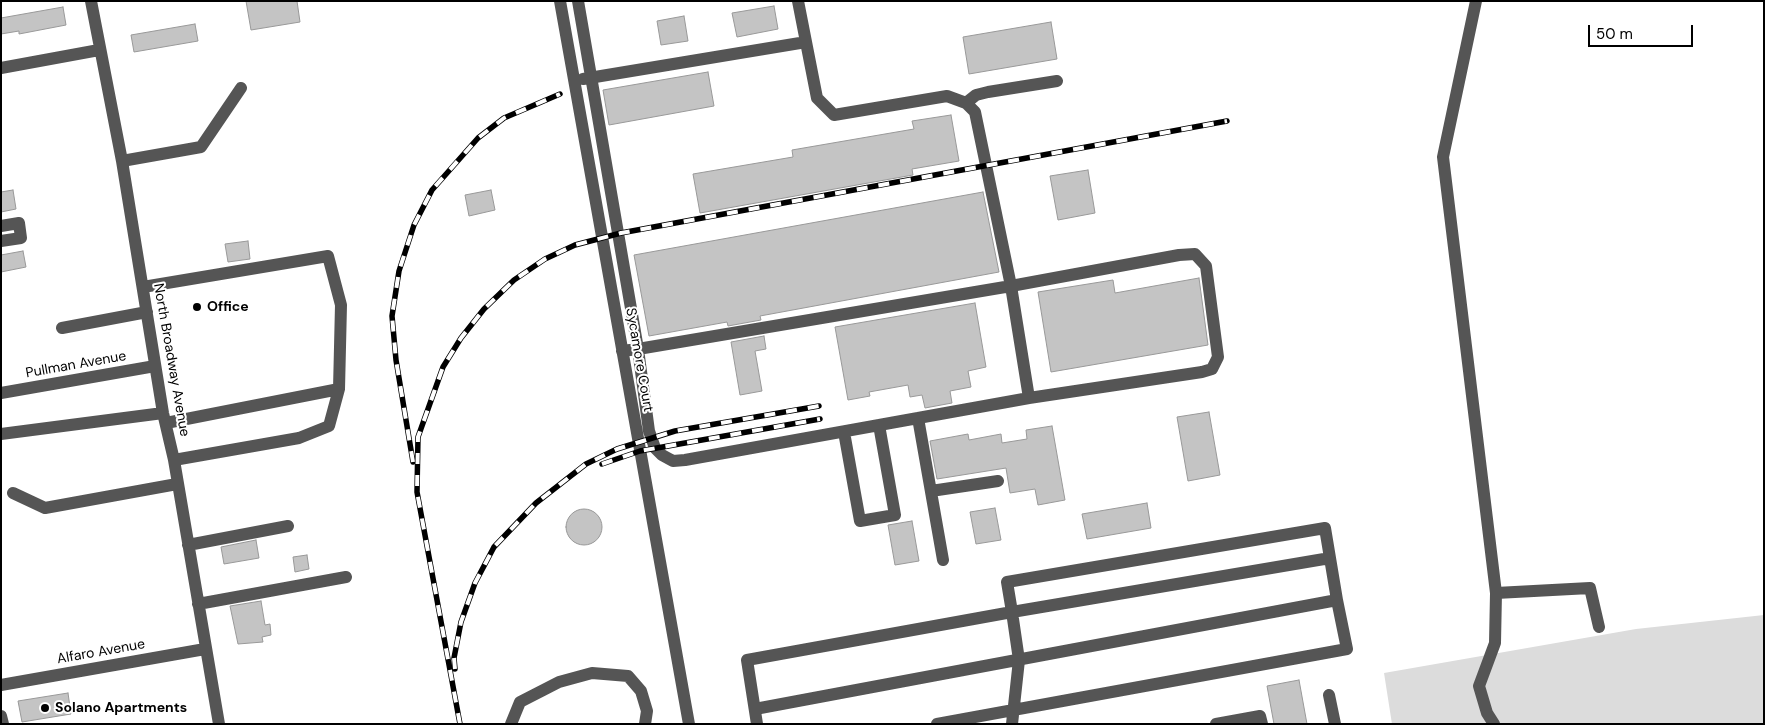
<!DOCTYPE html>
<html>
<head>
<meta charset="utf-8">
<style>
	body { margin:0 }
	#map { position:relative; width:1765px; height:725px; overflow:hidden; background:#fff; font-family:"DM Sans",sans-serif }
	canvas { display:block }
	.frame { position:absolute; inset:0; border:2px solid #000; pointer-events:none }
	.scale { position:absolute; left:1588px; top:25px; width:105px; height:22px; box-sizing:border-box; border:2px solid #000; border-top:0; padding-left:6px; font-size:15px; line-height:18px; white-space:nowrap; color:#000; -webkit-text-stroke:4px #fff; paint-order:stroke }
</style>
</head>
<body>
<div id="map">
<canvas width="1765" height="725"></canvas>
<div class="frame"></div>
<div class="scale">50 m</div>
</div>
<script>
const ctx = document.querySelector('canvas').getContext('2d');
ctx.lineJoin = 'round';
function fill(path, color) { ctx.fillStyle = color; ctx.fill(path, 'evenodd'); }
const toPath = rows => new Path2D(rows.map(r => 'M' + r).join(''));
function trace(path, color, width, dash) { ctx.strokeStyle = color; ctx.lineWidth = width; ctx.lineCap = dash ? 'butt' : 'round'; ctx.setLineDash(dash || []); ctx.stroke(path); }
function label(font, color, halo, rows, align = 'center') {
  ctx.font = font + ' "DM Sans",sans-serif'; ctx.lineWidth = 4; ctx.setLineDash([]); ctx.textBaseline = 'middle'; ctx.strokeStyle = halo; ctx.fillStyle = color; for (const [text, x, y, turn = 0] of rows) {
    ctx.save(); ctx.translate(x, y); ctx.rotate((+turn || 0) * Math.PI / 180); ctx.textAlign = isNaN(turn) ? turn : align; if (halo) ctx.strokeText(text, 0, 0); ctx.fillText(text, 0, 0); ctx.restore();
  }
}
fill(toPath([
	[1764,615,1764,724,1392,724,1384,673,1636,629]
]), '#dcdcdc');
const building = toPath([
	[246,1,297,1,300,22,251,30,246,1],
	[774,6,778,29,737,37,732,13,774,6],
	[63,7,66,25,19,34,19,31,1,34,1,18,63,7],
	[684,16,688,41,661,45,657,21,684,16],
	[1051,22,1057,59,969,74,963,37,1051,22],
	[195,24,198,41,134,52,131,35,195,24],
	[708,72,714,106,609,125,603,90,708,72],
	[951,115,959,161,912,169,913,175,700,213,693,174,793,157,792,150,914,129,912,121,951,115],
	[1088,170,1095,213,1058,220,1050,176,1088,170],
	[13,190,16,209,1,212,1,192,13,190],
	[491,190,495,210,469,216,465,195,491,190],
	[983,192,999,272,760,316,761,320,728,326,727,322,649,336,634,255,983,192],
	[248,241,250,259,228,262,225,244,248,241],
	[23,251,26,267,1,272,1,255,23,251],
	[1199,278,1208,345,1051,372,1038,292,1113,280,1115,293,1199,278],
	[975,303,986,367,968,371,971,387,950,391,952,403,925,408,922,395,910,397,908,385,869,392,870,396,848,400,835,327,975,303],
	[764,336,766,349,755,351,762,391,740,395,731,342,764,336],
	[1209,412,1220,475,1188,481,1177,417,1209,412],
	[1052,426,1065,500,1038,505,1035,489,1010,493,1006,468,937,479,930,441,968,434,969,440,1001,434,1002,443,1027,439,1026,430,1052,426],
	[1147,503,1151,528,1087,539,1082,514,1147,503],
	[995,508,1001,540,976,544,970,512,995,508],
	'566 527a18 18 0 1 1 36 0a18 18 0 1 1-36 0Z',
	[912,521,919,561,895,565,888,525,912,521],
	[256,540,259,558,224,564,221,547,256,540],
	[307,555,309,569,295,572,293,557,307,555],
	[261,601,265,625,270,624,271,635,262,637,263,642,238,644,230,606,261,601],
	[1299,680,1307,724,1274,724,1267,686,1299,680],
	[68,693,71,714,22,722,18,701,68,693]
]);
fill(building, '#c4c4c4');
trace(building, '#999', 1);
trace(toPath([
	[91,1,122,161,163,413,174,460,219,724],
	[560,1,689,724],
	[578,1,638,349,649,431,655,448,662,455,673,461,685,460,1029,398,1202,372,1212,369,1218,357,1206,266,1195,254,1179,255,1011,286,638,349,622,351],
	[798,1,817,98,834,115,947,96,966,103,975,112,1011,286,1029,398],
	[1476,1,1443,157,1496,593,1590,588,1599,627],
	[1,68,99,50],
	[583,79,806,42],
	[966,103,976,95,988,92,1057,81],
	[122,161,201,147,241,88],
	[1,226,19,223,21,238,1,241],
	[143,287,328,256,341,305,339,389,329,426,299,438,174,460],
	[62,328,147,312],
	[1,393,155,366],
	[918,418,943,560],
	[166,423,339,389],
	[844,432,860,521,895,515,879,425],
	[1,434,163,413],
	[931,491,998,481],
	[13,493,45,508,177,484],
	[188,545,288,526],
	[1330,558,1012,612,1007,582,1325,528,1337,600],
	[198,604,346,577],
	[1,685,205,649],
	[1329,695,1335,724],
	[755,709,1337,600,1347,649,937,724],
	[1,716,3,724],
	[511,724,520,702,559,682,592,673,628,676,641,691,647,711,645,724],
	[757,724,747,660,1012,612,1019,660,1012,724],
	[1216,724,1260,716,1262,724],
	[1494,724,1487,713,1479,686,1495,643,1496,593]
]), '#555', 12);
const rail = toPath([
	[413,462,396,360,392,316,399,271,414,225,432,190,478,138,504,118,560,94],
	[602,464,640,451,820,419],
	[455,669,454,658,461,622,475,583,494,547,536,503,586,464,617,449,675,431,819,406],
	[460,724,417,492,418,437,443,367,461,338,484,309,514,280,545,259,575,245,621,233,1227,121]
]);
trace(rail, '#000', 5.5);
trace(rail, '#fff', 4, [11]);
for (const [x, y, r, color] of [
	[197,307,5,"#000"],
	[45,708,5,"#000"]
]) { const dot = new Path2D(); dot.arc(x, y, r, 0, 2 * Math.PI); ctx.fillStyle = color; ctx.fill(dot); trace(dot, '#fff', 2); }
label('bold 14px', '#000', '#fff', [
	["Office",207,307],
	["Solano Apartments",55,708]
], 'left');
label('14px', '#000', '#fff', [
	["North Broadway Avenue",171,360,80],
	["Sycamore Court",639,360,80],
	["Pullman Avenue",76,365,-10],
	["Alfaro Avenue",101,652,-10]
]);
</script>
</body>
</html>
